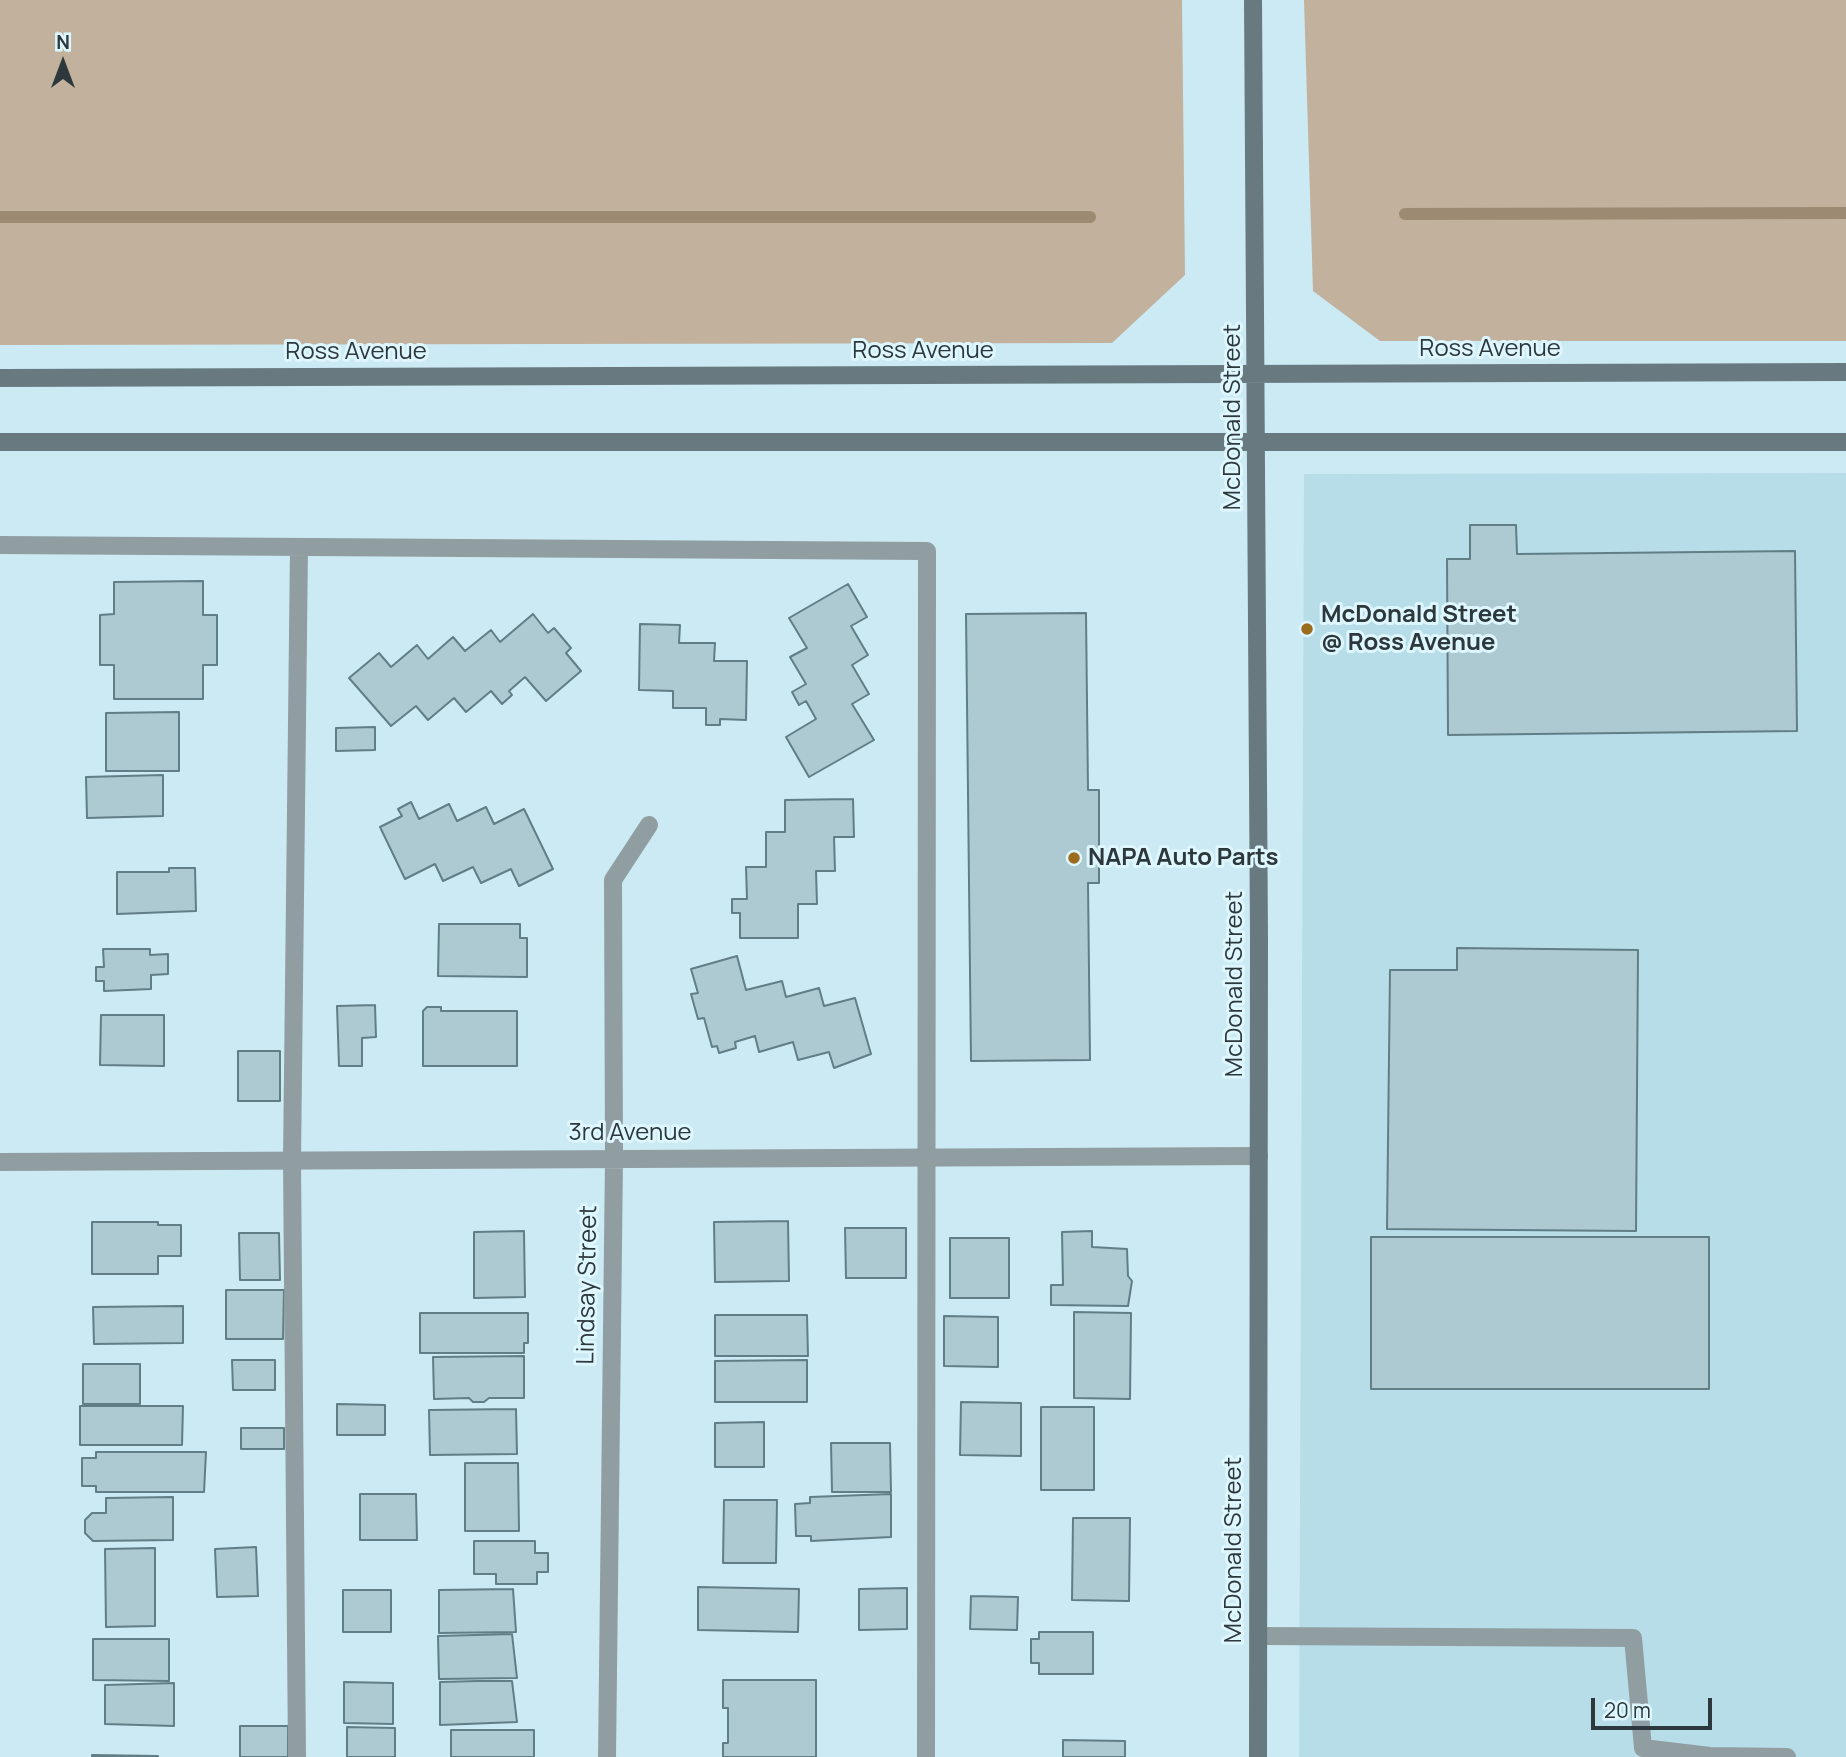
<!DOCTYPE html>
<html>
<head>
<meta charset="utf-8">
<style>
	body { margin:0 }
	#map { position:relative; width:1846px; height:1757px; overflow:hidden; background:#cceaf4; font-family:Manrope,sans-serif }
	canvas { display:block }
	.north { position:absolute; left:28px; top:28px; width:70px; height:70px; -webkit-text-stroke:5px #def6fe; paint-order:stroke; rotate:0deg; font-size:19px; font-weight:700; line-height:28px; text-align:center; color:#2c383c }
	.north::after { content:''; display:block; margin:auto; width:24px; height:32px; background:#2c383c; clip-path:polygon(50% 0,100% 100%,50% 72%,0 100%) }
	.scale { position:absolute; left:1591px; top:1698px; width:121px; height:32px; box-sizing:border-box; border:4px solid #2c383c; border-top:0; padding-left:9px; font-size:21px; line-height:24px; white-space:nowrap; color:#2c383c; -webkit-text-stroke:5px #def6fe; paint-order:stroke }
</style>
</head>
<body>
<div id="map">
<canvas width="1846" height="1757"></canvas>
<div class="north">N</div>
<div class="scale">20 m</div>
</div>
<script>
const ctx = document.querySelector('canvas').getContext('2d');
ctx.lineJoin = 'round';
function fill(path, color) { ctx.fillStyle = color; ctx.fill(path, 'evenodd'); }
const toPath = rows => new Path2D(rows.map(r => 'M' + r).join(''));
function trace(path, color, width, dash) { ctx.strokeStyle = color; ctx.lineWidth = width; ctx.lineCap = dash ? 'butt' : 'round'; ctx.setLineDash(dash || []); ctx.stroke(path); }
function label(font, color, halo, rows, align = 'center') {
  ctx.font = font + ' Manrope,sans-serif'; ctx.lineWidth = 6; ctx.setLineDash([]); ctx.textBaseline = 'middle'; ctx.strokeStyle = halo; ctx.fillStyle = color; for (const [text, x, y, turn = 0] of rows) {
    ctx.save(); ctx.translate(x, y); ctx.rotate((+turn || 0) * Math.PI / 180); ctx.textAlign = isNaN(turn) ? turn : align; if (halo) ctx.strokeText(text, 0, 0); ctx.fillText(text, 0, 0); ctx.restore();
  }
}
fill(toPath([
	[1846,473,1846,1757,1299,1757,1304,474]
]), '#b7dde9');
fill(toPath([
	[0,0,1182,0,1185,275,1112,343,0,345],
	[1304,0,1846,0,1846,341,1380,341,1313,291]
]), '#c1b19d');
trace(toPath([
	[1405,214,1846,213],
	[0,217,1090,217]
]), '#9c8a72', 12);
const building = toPath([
	[1470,525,1516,525,1517,554,1795,551,1797,731,1448,735,1447,559,1470,559,1470,525],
	[203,581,203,615,217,615,217,665,203,665,203,699,114,699,114,665,100,665,100,615,114,614,114,582,203,581],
	[848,584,867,617,851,626,868,655,852,665,869,694,852,704,874,740,809,777,786,737,816,719,806,701,799,705,792,692,806,684,790,657,807,648,789,618,848,584],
	[1086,613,1088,790,1099,790,1099,883,1088,883,1090,1060,971,1061,966,614,1086,613],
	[533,614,548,633,554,628,571,648,566,653,581,671,546,701,525,677,509,691,512,695,502,704,491,691,466,712,454,698,428,720,416,706,391,726,349,678,379,653,391,667,417,645,428,659,453,637,465,651,491,630,500,642,533,614],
	[640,624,680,625,679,643,715,643,714,661,747,661,746,720,720,719,720,725,706,725,706,708,673,708,673,691,639,690,640,624],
	[179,712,179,771,106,771,106,713,179,712],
	[375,727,375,750,336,751,336,728,375,727],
	[163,775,163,816,87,818,86,777,163,775],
	[853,799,854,837,834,837,835,871,816,871,817,904,798,904,798,938,740,938,740,913,732,913,732,899,747,899,746,867,766,867,766,832,785,832,785,800,853,799],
	[411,802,419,819,449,804,457,821,486,807,494,824,524,809,553,869,519,886,511,869,481,883,473,867,443,881,435,864,405,879,380,827,402,816,398,809,411,802],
	[169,868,195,868,196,911,117,914,117,872,169,872,169,868],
	[439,924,520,924,520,938,527,938,527,977,438,976,439,924],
	[1457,948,1638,950,1636,1231,1387,1229,1390,970,1457,970,1457,948],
	[103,949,150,949,150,955,168,954,168,974,151,975,151,989,104,991,104,981,96,981,96,967,104,967,103,949],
	[737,956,746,990,782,981,786,997,819,988,824,1006,855,998,871,1054,834,1068,829,1052,798,1060,793,1042,759,1052,755,1036,735,1042,736,1048,719,1053,717,1046,712,1047,704,1018,698,1019,691,994,698,993,691,969,737,956],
	[375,1005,376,1037,362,1038,362,1066,339,1066,337,1006,375,1005],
	[427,1007,441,1007,441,1011,517,1011,517,1066,423,1066,423,1011,427,1007],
	[101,1015,164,1015,164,1066,100,1065,101,1015],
	[238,1051,280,1051,280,1101,238,1101,238,1051],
	[788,1221,789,1281,715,1282,714,1222,788,1221],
	[92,1222,158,1222,158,1225,181,1225,181,1256,158,1256,158,1274,92,1274,92,1222],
	[845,1228,906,1228,906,1278,846,1278,845,1228],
	[524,1231,525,1297,474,1298,474,1232,524,1231],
	[1092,1231,1092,1247,1127,1249,1128,1276,1132,1281,1128,1306,1051,1305,1051,1285,1063,1285,1062,1232,1092,1231],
	[239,1233,279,1233,280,1280,240,1280,239,1233],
	[1371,1237,1709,1237,1709,1389,1371,1389,1371,1237],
	[950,1238,1009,1238,1009,1298,950,1298,950,1238],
	[226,1290,284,1290,283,1339,226,1339,226,1290],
	[183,1306,183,1343,94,1344,93,1307,183,1306],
	[1074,1312,1131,1313,1130,1399,1074,1398,1074,1312],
	[420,1313,528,1313,528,1343,524,1343,524,1353,420,1353,420,1313],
	[715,1315,807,1315,808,1356,715,1356,715,1315],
	[944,1316,998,1317,998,1367,944,1366,944,1316],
	[524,1356,524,1398,489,1398,484,1402,473,1402,469,1398,434,1399,433,1357,524,1356],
	[232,1360,275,1360,275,1390,233,1390,232,1360],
	[807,1360,807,1402,715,1402,715,1361,807,1360],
	[83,1364,140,1364,140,1404,83,1404,83,1364],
	[961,1402,1021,1403,1021,1456,960,1455,961,1402],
	[337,1404,385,1405,385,1435,337,1435,337,1404],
	[80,1406,183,1406,182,1445,80,1445,80,1406],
	[1041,1407,1094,1407,1094,1490,1041,1490,1041,1407],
	[516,1409,517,1454,430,1455,429,1410,516,1409],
	[764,1422,764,1467,715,1467,715,1423,764,1422],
	[241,1428,284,1428,284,1449,241,1449,241,1428],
	[831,1443,890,1443,891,1492,832,1492,831,1443],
	[96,1452,206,1452,204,1492,96,1492,96,1486,82,1486,82,1458,96,1458,96,1452],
	[465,1463,518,1463,519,1531,465,1531,465,1463],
	[360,1494,416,1494,417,1540,360,1540,360,1494],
	[891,1494,891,1537,811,1541,811,1536,796,1536,795,1504,810,1503,810,1497,891,1494],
	[173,1497,173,1540,93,1541,85,1533,85,1520,92,1513,106,1513,106,1498,173,1497],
	[724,1500,777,1500,776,1563,723,1563,724,1500],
	[1073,1518,1130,1518,1129,1601,1072,1600,1073,1518],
	[474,1541,535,1541,535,1553,548,1553,548,1572,537,1572,537,1584,496,1584,496,1574,474,1574,474,1541],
	[256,1547,258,1596,217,1597,215,1549,256,1547],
	[155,1548,155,1626,106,1627,105,1549,155,1548],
	[698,1587,799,1589,798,1632,698,1630,698,1587],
	[907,1588,907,1629,859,1630,859,1589,907,1588],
	[513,1589,516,1632,439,1633,439,1590,513,1589],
	[343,1590,391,1590,391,1632,343,1632,343,1590],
	[971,1596,1018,1597,1017,1630,970,1629,971,1596],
	[1039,1632,1093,1632,1093,1674,1039,1674,1039,1663,1031,1663,1031,1639,1039,1639,1039,1632],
	[512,1634,517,1678,439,1679,438,1636,512,1634],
	[93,1639,169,1639,169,1681,93,1680,93,1639],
	[723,1680,816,1680,816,1757,723,1757,723,1743,728,1743,728,1708,723,1708,723,1680],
	[478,1681,512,1681,517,1722,440,1725,440,1682,478,1681],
	[344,1682,393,1683,393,1724,344,1723,344,1682],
	[174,1683,174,1726,105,1724,105,1685,174,1683],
	[240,1726,288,1726,288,1757,240,1757,240,1726],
	[347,1727,395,1728,395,1757,347,1757,347,1727],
	[451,1730,534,1730,534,1757,451,1757,451,1730],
	[1063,1740,1125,1741,1125,1757,1063,1757,1063,1740],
	[92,1755,158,1756,158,1757,92,1757,92,1755]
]);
fill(building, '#adcad3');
trace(building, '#617d85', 2);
trace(toPath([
	[0,545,927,551,926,1757],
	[1259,1636,1633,1638,1643,1748,1710,1756,1787,1757],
	[297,1757,292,1160,299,547]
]), '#909da1', 18);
trace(toPath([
	[0,1162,1259,1156],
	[607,1757,614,1158,613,880,649,825]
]), '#909da1', 18);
trace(toPath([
	[1253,0,1259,938,1258,1757],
	[0,378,1846,372],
	[0,442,1846,442]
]), '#687a80', 18);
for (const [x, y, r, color] of [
	[1307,629,7,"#9b6c1d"],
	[1074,858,7,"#9b6c1d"]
]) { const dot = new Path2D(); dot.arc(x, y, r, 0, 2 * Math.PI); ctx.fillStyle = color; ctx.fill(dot); trace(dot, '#def6fe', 2.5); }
label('24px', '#2c383c', '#def6fe', [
	["Ross Avenue",1490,349],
	["Ross Avenue",923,351],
	["Ross Avenue",356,352],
	["McDonald Street",1233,417,-90],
	["McDonald Street",1235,984,-90],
	["3rd Avenue",630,1133],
	["Lindsay Street",588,1285,-89],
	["McDonald Street",1234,1550,-90]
]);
label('bold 24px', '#2c383c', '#def6fe', [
	["McDonald Street",1321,615],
	["@ Ross Avenue",1321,643],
	["NAPA Auto Parts",1088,858]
], 'left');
</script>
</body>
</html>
